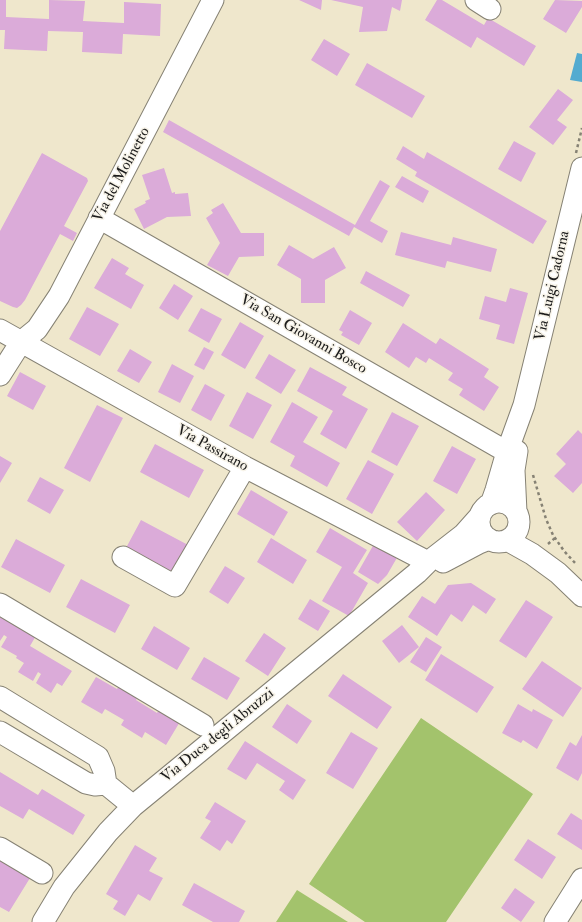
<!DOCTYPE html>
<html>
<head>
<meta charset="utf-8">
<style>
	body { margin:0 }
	canvas { display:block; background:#efe7cc }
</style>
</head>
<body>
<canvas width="582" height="922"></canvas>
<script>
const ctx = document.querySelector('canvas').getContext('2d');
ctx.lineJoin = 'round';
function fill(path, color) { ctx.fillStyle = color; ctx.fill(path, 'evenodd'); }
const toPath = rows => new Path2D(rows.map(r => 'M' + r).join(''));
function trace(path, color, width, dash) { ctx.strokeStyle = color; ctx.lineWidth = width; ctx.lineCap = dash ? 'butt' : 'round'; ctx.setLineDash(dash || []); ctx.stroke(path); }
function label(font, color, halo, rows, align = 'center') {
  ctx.font = font + ' "IM FELL Double Pica",serif'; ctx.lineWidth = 3; ctx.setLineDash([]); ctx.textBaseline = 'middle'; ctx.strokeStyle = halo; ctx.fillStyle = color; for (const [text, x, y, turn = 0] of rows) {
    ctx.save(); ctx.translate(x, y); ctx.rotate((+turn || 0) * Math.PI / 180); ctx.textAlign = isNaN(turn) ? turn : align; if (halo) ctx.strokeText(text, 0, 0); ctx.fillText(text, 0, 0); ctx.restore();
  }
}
fill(toPath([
	[421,718,533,794,446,922,365,922,309,884],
	[297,890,348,922,276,922]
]), '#a3c36c');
fill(toPath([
	[577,53,582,54,582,82,570,80]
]), '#53abd0');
fill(toPath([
	[0,0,6,0,6,17,49,19,49,0,85,1,83,21,124,23,124,2,161,4,160,36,123,34,122,54,82,52,83,32,48,31,47,51,4,49,5,30,0,30],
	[299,0,322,0,321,10],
	[331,0,402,0,400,11,392,7,387,31,359,32,363,7],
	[437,0,442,0,484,25,488,18,536,46,524,66,477,37,471,48,425,20],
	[555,0,582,1,582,7,566,33,543,19],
	[324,39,350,54,337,76,311,60],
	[367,63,425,96,412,118,355,85],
	[558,89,573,100,557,120,567,127,553,145,529,127],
	[169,120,355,225,380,180,390,186,370,221,388,231,382,243,354,227,349,236,163,132],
	[514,141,536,153,521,182,498,169],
	[403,146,424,159,427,152,547,221,533,244,415,176,417,172,396,159],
	[42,153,87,178,88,181,64,226,77,233,73,241,60,234,25,300,21,305,17,308,13,307,0,301,0,231],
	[164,168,172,193,175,192,175,194,188,193,191,216,167,217,144,229,134,209,146,203,145,201,150,199,142,175],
	[402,176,429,191,423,203,395,187],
	[223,203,241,233,264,233,264,256,239,257,228,276,207,265,220,243,206,218,213,213,211,210],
	[401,232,451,245,453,237,497,249,491,272,447,261,445,268,395,255],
	[289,245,313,259,334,247,346,268,325,280,325,303,301,303,301,279,277,265],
	[112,258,129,268,125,274,144,285,131,309,94,288],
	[366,271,410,295,403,307,360,283],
	[174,284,193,296,178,320,159,308],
	[510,288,528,293,514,344,496,339,500,325,479,319,485,296,506,302],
	[87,307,119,324,100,356,69,339],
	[201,308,222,319,209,343,188,331],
	[350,310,372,323,359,345,341,335,343,332,339,330],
	[240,322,264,336,245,369,221,355],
	[403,323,436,344,440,338,489,369,484,377,499,387,484,411,459,395,463,389,448,380,453,373,429,358,426,363,416,357,409,368,385,352],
	[204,347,214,352,204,370,194,365],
	[130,349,152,362,139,383,117,371],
	[269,354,296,370,281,394,255,378],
	[172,364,194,376,180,403,158,392],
	[310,367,347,387,342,395,368,409,346,449,320,434,333,411,297,391],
	[20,372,46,386,33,410,7,396],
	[205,384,225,395,211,421,191,410],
	[247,392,272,405,253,439,229,426],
	[292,402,318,417,303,442,340,463,327,487,290,466,295,456,270,442],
	[97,405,123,418,90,482,64,468],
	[392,412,419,426,397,466,371,452],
	[578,430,582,434,582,483,573,493,554,476,566,464,556,454],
	[155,444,204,470,189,498,140,472],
	[452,446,476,459,457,494,433,481],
	[0,456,12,463,0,483],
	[368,460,394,474,372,514,346,499],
	[40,477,64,490,50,514,27,501],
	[251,490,288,512,274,536,237,514],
	[426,492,445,510,417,541,397,522],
	[141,520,190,546,175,574,126,548],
	[330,528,367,550,353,573,368,583,349,616,322,601,342,567,316,552],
	[271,538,307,560,293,584,257,562],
	[16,539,65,565,50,593,1,567],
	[374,544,398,556,387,575,378,584,358,572],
	[225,566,245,578,228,604,209,592],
	[81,579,130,605,115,633,66,607],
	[471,583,496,599,486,614,473,605,462,622,451,614,437,636,408,617,422,596,435,604,448,585],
	[310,599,330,611,318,631,298,619],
	[526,600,553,617,526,658,499,641],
	[0,612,37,634,30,646,72,671,62,686,57,683,51,693,36,683,41,674,38,672,33,681,18,672,24,663,16,658,17,656,1,647,7,637,4,635,0,641],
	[402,625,419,647,399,663,382,641],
	[154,626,190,648,177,670,141,649],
	[264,633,286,648,268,676,245,661],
	[426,637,442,647,426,672,410,662],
	[441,654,494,687,477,713,425,680],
	[204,657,240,678,227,700,191,679],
	[542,661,582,688,563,717,522,689],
	[343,674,392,707,377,729,328,696],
	[96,677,117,689,120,684,139,695,136,700,157,713,160,708,181,720,166,745,145,732,142,738,121,725,124,720,105,709,102,714,81,702],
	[287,704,312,721,297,744,272,727],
	[518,704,532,712,533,709,553,720,537,749,523,740,521,743,502,733],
	[351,732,378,748,353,789,326,773],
	[582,735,582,773,578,781,556,768,570,742,576,746],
	[245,741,306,780,293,800,279,790,285,781,257,763,246,780,227,769],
	[0,772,38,795,42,789,85,815,73,835,29,809,23,819,0,806],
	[215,802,246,821,232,844,227,840,220,851,200,838,211,821,205,818],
	[571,813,582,820,582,850,557,834],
	[528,839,556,857,542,879,514,860],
	[135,845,157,858,149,871,163,878,150,901,138,894,125,916,113,909,118,901,106,894],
	[0,859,30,878,9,912,0,907],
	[194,883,245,911,239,922,213,922,182,905],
	[515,888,535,902,521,922,501,908]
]), '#dbabd9');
const minor = toPath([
	[476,0,490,9],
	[99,218,507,452],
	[0,330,245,467,428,562],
	[0,375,21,342,37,329,59,296,213,0],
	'479 522a20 20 0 1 1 40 0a20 20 0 1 1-40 0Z',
	[491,504,496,490,507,452,524,405,582,168],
	[516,512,514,470,517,451],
	[507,540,532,554,558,573,582,596],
	[123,557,175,586,245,467],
	[443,562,479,543,489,539],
	[0,604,203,725],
	[0,697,98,757,104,771,106,784],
	[0,732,86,783,95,785,106,784,133,806],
	[0,848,42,873],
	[43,922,64,887,108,832,133,806,417,573,428,562,464,534,480,516],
	[555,922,582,879]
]);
trace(minor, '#868274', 23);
trace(toPath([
	[576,153,582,128],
	[533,475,546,519,553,535,564,551,576,564],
	[548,544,555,538]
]), '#868274', 2.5, [3, 3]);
trace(minor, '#fff', 21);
label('15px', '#1c1c1c', '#f7f3e8', [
	["Via del Molinetto",122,175,-62],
	["Via Luigi Cadorna",553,286,-77],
	["Via San Giovanni Bosco",303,335,30],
	["Via Passirano",212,449,29],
	["Via Duca degli Abruzzi",218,736,-39]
]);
</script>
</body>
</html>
